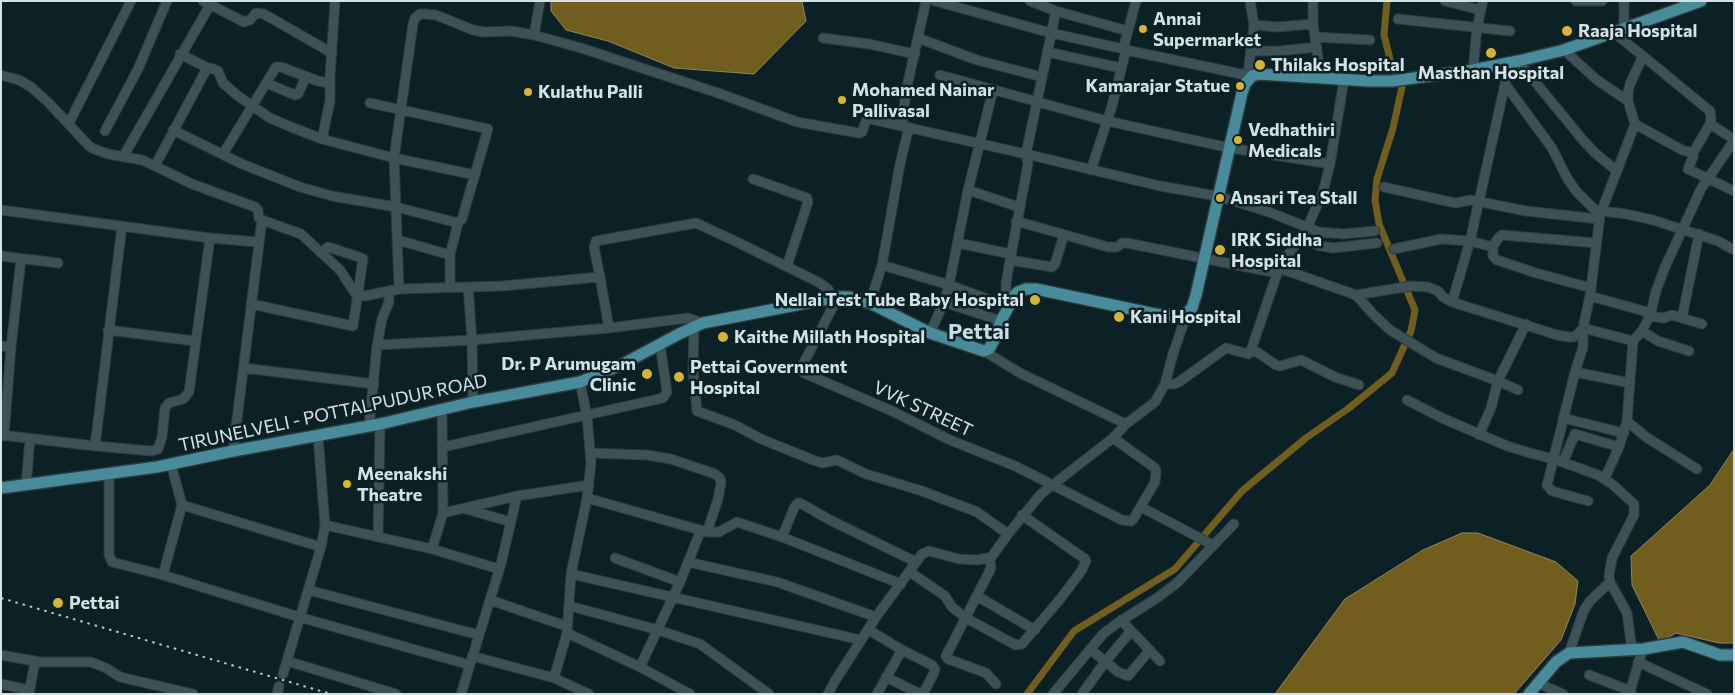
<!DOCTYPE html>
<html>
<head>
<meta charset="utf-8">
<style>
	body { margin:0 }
	#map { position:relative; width:1735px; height:695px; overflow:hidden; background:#0c2126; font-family:Commissioner,sans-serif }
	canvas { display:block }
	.frame { position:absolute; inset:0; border:2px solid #d5e2e5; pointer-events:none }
</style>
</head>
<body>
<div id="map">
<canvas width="1735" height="695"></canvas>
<div class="frame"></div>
</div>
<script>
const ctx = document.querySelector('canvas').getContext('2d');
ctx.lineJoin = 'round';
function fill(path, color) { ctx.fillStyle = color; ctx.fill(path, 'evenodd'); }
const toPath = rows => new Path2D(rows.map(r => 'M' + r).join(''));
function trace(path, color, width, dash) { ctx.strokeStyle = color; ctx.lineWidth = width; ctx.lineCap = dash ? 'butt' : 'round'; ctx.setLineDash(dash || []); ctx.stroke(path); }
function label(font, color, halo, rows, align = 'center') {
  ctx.font = font + ' Commissioner,sans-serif'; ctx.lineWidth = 5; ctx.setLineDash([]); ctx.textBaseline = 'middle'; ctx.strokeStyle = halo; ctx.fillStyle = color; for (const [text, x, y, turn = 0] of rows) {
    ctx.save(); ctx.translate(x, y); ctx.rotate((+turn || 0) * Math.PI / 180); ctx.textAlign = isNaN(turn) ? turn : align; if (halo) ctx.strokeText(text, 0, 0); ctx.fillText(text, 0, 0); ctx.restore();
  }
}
const water = toPath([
	[551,1,802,1,806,21,754,74,674,68,608,41,566,30,551,11,551,1],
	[1734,449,1734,643,1719,643,1676,633,1660,642,1632,585,1631,556,1710,485,1734,449],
	[1462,533,1478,533,1556,562,1578,581,1575,604,1561,640,1514,694,1275,694,1345,599,1423,550,1462,533]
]);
fill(water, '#715e1e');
trace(water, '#8f865a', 1);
trace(toPath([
	[1027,694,1074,631,1175,569,1242,491,1306,438,1349,408,1392,373,1411,331,1415,310,1379,224,1375,200,1377,179,1393,128,1402,87,1392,67,1384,35,1387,1]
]), '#715e1e', 7);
const minor = toPath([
	[203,1,244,22,250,20,256,13,264,14,332,53],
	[935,1,1051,33,1124,49],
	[1030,1,1056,11,1128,31],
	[1136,1,1125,42,1124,49,1126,50,1246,75,1250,77],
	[1250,1,1254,25,1249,65,1249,70,1252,76],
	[1313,1,1313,24,1318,57,1319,77],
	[1445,1,1480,10],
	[1576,1,1602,1],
	[1398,19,1510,31],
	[1254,25,1277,27,1313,24],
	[1624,29,1624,1],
	[534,35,540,1],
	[1316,37,1370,40],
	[823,38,869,44,915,54],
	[918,38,977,60,1042,77],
	[1564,50,1597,80,1628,101],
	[1251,51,1279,51,1317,47],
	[1047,52,1121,68],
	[180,54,208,68],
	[1518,61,1582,139,1595,153,1617,171],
	[1473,70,1477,27,1483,1],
	[1,75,19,80,31,87,49,103,89,146,94,149,108,154,142,160,155,166,192,184,255,207,258,210,259,218,262,220,301,234,340,270,355,293,364,296,399,289,394,158,413,24,415,18,420,14,426,14,436,15,473,30,484,32,511,31,534,35,581,48,721,94,797,122,859,133,862,132,866,121,870,119,1026,154,1160,186,1217,196,1269,212,1319,232,1343,234,1375,231],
	[940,75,1107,121,1230,148,1330,164],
	[266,83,295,95,298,94,306,77],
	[1505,84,1552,148,1567,178,1576,191,1600,215],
	[69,123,131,1],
	[1635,124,1682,150,1693,153,1710,124,1711,118,1710,111,1705,107,1643,56],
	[902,126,906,91,926,1],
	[173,130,242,164,300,187,332,196,396,207,458,223,462,219,488,129,370,103],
	[105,131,138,69,167,1],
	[322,139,330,101,330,76,335,1],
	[1693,153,1693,157,1688,169,1734,191],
	[223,154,276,67,281,67,318,81,329,83],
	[123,157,210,5],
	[155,166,206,70,211,68,218,71,223,83,238,96,270,118,291,127,322,139,394,158,475,175],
	[1091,170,1112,106,1126,50],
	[753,179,807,198,808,202,787,266],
	[1384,187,1455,203,1471,200,1526,211,1599,219],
	[968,190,1019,207],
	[1,210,210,238,258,242],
	[1602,211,1626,214,1653,220,1718,241,1732,249],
	[1016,221,1108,247,1117,247,1122,243,1127,243,1277,273],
	[1300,238,1321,246,1333,248,1377,243],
	[398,240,450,255],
	[958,243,1011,254],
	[1394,249,1441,239,1470,241,1493,247],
	[1,256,58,263],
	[1010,260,1052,267,1055,264,1064,235],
	[882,265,949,285,1009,307],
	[1279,268,1356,295,1411,286,1428,287,1438,291,1443,297,1452,302,1557,335,1569,337,1573,337,1577,335,1583,328,1590,296,1600,215,1635,124,1628,101,1628,93,1630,84,1643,56,1613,32],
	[600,277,594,247,596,241,696,223,737,242,818,282,828,289,832,298],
	[450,287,450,255,458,223],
	[468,287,472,340,473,402],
	[1591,288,1536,273,1497,260,1493,256,1493,247,1498,238,1502,235,1596,243],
	[399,289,502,286,600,277,609,328],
	[1356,295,1373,314,1390,330,1436,358,1498,381,1518,390],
	[1590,296,1651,313],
	[838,297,802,366,802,371,804,373,892,411,950,440,1015,466,1122,520,1131,521,1134,518,1155,482,1156,471,1155,468,1113,438],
	[944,302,1001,321],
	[1011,302,1006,290,1006,282,1028,164,1026,154,1056,11],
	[1452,302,1470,241,1479,201,1505,84,1507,64],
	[870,303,882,265,900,164,909,127],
	[251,304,353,326,363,259,359,257,328,247,321,253],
	[1650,316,1664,318,1672,315,1702,324],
	[1682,318,1699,234],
	[694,326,693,370,697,411,735,425,761,439,813,460,822,463,837,460,866,474,922,491,977,512,1008,534],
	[108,330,195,341],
	[1642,331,1658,341,1689,351],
	[930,333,944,302,949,285,968,190,993,90],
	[377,345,472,340,609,328,688,318,703,323],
	[1,346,11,347],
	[1251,350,1257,352,1276,365,1280,366,1301,360,1335,377,1359,385],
	[984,351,1020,373,1126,424],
	[244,368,374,384],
	[1575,372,1630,383],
	[580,382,587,416,591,463,587,498,571,574,567,633,640,667,690,694],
	[1165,384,1174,384,1179,382,1226,348,1248,354,1250,353,1279,268,1307,228,1323,192,1330,164,1344,80],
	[1407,400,1442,418,1507,446,1530,453,1554,459,1598,475,1612,484,1634,504,1634,515,1612,558,1609,576,1610,582,1627,613,1632,650],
	[1563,418,1624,433],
	[1627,421,1646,437,1697,469],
	[369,426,377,345,382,319,389,302,389,291],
	[1,435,95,446,152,451,158,449,162,437,165,408,169,403,183,399,189,392,210,238],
	[1479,435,1491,408,1498,381,1526,324],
	[4,436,11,347,21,259],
	[95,446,122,226],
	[443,447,663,398,667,392,660,345],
	[233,451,262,220],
	[590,453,647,455,671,459,715,474,720,478,721,483,718,499,707,532],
	[1563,462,1575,434,1619,447],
	[109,474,109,555,112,562,163,575,299,617,470,665],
	[1605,478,1619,447,1627,421,1633,341,1642,331,1650,316,1656,291,1665,267,1701,189,1733,142,1732,138,1710,124],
	[26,485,30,439],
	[587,498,707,532,719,532,737,522,782,537,901,584],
	[1588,501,1552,491,1547,485,1575,372,1583,347,1583,328,1633,341],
	[182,505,321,547],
	[1141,507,1213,545],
	[466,509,511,522],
	[443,513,517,496,589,485],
	[325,525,432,549,499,569],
	[378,537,380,424],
	[782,537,794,508,798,503,800,503,830,520,916,562],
	[432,549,443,513,442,410],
	[615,558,680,582],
	[990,559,991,568,989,572,946,656,948,659,986,673,996,684],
	[688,562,777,582,876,617],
	[910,572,945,596,952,607,966,618,1012,643,1016,645,1022,644,1061,598,1082,570,1086,561,1085,559,1022,515],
	[571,574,861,640],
	[163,575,182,505,171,464],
	[308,590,479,635],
	[977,596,1035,630],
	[490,600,566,626],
	[570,606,658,630,700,644,769,694],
	[1121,620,1160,661],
	[869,630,902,650,932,665,935,669,934,673,923,694],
	[1090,649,1118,672,1128,676,1150,650],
	[1569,653,1584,610,1590,601,1610,582],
	[1,655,40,662,91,662,106,668,120,677,193,694],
	[472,656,554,678,589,694],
	[287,661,396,694],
	[1638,662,1707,694],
	[640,667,680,582,701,530],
	[283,674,321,547,325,525,318,436],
	[1589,675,1631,691],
	[886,677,920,694],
	[554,678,567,633],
	[1538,683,1563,694],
	[1,684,29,690],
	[29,694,35,661],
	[277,694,279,686],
	[461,694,501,564,517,496],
	[828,694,835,681,876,617,922,554,929,551,959,559,977,560,987,558,990,559,1008,534,1041,494,1113,438,1126,424,1155,402,1165,384,1173,354,1187,313],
	[877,694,902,650],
	[1053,694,1103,634,1116,624,1157,598,1177,583,1234,524],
	[1082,694,1105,662,1131,631],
	[1629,694,1643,649]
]);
const major = toPath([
	[1,488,157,467,233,451,380,424,473,402,580,382,621,365,679,334,703,323,838,297,849,297,870,303,930,333,984,351,989,349,994,340,1001,321,1015,295,1018,292,1026,289,1036,289,1155,314,1175,316,1187,313,1192,308,1196,295,1242,93,1245,84,1252,76,1259,74,1369,81,1392,81,1473,70,1518,61,1564,50,1701,1],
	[1529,694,1556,662,1569,653,1643,649,1683,642,1720,655,1734,655]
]);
trace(minor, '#2f3a3e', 11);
trace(major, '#2f3a3e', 14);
trace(minor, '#3c5257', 9);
trace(major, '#488c9b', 11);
trace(toPath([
	[1,598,331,694]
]), '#bac8cc', 2, [2.5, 5]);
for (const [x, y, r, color] of [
	[1143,29,5,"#d8b434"],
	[1567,31,6,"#d8b434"],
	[1491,53,6,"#d8b434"],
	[1260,65,6,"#d8b434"],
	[1240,86,5,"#d8b434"],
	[528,92,5,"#d8b434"],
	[842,100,5,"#d8b434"],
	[1238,140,5,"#d8b434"],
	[1220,198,5,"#d8b434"],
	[1220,250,6,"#d8b434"],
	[1035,300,6,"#d8b434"],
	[1119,317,6,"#d8b434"],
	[723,337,6,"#d8b434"],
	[647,374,6,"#d8b434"],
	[679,377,6,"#d8b434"],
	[347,484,5,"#d8b434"],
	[58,603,6,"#d8b434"]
]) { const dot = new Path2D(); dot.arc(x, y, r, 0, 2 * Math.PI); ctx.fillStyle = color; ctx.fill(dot); trace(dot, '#0c2126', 2); }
label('bold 18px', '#d5e2e5', '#0c2126', [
	["Annai",1153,19],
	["Supermarket",1153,40],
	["Raaja Hospital",1578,31],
	["Thilaks Hospital",1271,65],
	["Masthan Hospital",1491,73,"center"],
	["Kamarajar Statue",1230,86,"right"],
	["Mohamed Nainar",852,90],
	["Pallivasal",852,111],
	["Kulathu Palli",538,92],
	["Vedhathiri",1248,130],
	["Medicals",1248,151],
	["Ansari Tea Stall",1230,198],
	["IRK Siddha",1231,240],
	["Hospital",1231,261],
	["Nellai Test Tube Baby Hospital",1024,300,"right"],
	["Kani Hospital",1130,317],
	["Kaithe Millath Hospital",734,337],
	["Dr. P Arumugam",636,364,"right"],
	["Clinic",636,385,"right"],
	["Pettai Government",690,367],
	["Hospital",690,388],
	["Meenakshi",357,474],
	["Theatre",357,495],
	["Pettai",69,603]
], 'left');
label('18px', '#d5e2e5', '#0c2126', [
	["VVK STREET",923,409,25],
	["TIRUNELVELI - POTTALPUDUR ROAD",333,413,-12]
]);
label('bold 22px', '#c6dfe5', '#0c2126', [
	["Pettai",979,332]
]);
</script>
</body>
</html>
